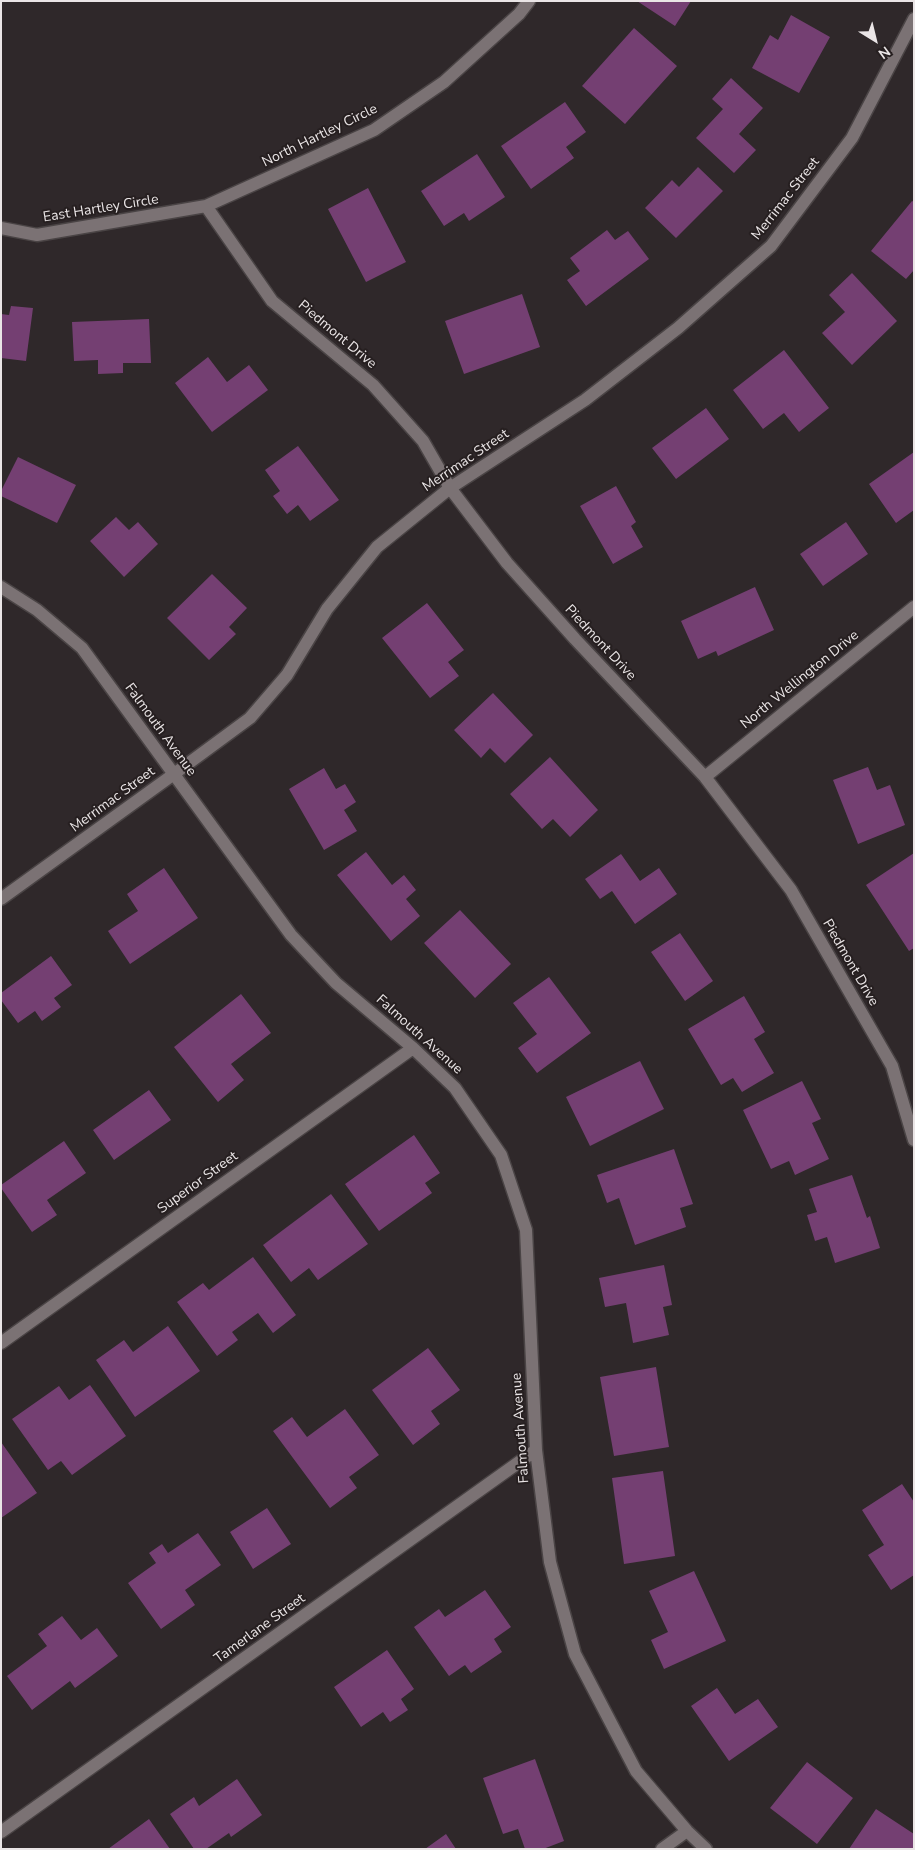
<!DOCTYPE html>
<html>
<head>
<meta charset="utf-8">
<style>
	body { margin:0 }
	#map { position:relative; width:915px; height:1850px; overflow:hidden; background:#2f282a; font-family:"Nunito Sans",sans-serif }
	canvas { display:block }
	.frame { position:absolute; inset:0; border:2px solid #eae5e6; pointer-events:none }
	.north { position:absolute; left:850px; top:15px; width:50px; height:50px; -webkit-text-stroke:4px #261f20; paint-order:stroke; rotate:144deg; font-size:14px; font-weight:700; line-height:20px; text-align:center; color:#eae5e6 }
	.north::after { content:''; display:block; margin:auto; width:18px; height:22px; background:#eae5e6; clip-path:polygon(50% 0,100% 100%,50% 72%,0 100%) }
</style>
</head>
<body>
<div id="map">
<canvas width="915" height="1850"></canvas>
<div class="frame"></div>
<div class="north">N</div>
</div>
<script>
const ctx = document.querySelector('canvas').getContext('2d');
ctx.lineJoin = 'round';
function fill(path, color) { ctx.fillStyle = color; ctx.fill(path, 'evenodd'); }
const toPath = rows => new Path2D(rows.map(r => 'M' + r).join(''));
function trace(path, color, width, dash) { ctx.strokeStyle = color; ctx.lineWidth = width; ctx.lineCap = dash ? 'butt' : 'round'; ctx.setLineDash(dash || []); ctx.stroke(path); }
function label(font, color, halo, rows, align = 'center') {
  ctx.font = font + ' "Nunito Sans",sans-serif'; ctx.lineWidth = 4; ctx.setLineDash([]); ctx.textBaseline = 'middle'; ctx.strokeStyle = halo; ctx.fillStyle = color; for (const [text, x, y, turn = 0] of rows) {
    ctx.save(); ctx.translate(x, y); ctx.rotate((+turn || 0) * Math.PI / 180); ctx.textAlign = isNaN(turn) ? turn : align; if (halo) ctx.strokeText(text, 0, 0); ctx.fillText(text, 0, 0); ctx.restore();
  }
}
fill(toPath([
	[637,1,691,1,675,26],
	[791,15,830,37,799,93,752,68,770,35,778,40],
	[634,28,677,66,625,124,582,86],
	[731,78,763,108,739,134,756,150,734,173,696,138,723,109,712,99],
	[565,102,586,132,566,147,574,158,531,189,501,146],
	[477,154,505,197,469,221,464,213,444,226,421,191],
	[698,167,723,191,676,238,645,208,672,180,679,187],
	[368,188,406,262,366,282,328,209],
	[912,201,914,202,914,270,906,279,871,251],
	[607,230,615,240,628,231,649,259,586,306,567,280,580,271,570,258],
	[852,273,897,321,852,365,822,333,845,312,829,295],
	[522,294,540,347,464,374,445,321],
	[11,306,33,308,26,361,1,358,1,314,9,315],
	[149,319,151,363,123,363,123,373,98,374,98,360,74,361,72,322],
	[784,350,829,408,799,432,784,413,763,429,733,390],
	[208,357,227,382,249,365,268,390,212,432,175,383],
	[706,408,729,439,676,479,652,448],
	[298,446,339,500,310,521,298,505,287,514,273,496,280,491,265,470],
	[914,452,914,510,896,523,869,484],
	[18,457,76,485,57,523,1,496,1,491],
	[616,486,636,522,631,526,643,547,613,564,580,506],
	[116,517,129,530,138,522,158,544,124,577,90,541],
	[846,522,868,554,823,586,800,554],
	[212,574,247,608,229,627,236,634,209,660,167,618],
	[755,587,774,630,718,656,716,651,698,659,681,621],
	[427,603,464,650,448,662,459,676,430,698,382,638],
	[493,693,533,735,505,763,490,748,481,758,454,730],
	[550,757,598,810,570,837,553,819,542,829,510,794],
	[868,767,877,790,890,785,905,825,858,844,833,780],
	[324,768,336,789,345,784,356,802,344,810,357,831,324,850,289,789],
	[366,852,392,885,404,875,416,890,406,899,420,916,391,941,337,875],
	[914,853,914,948,909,951,866,885],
	[621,854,640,881,659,868,677,894,635,924,612,891,600,899,585,879],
	[164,868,198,918,130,964,108,931,138,911,127,894],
	[460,910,511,964,475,998,424,943],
	[680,933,713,981,685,1001,651,952],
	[51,956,72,985,54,998,61,1007,42,1021,35,1011,18,1023,1,1000,1,993],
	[549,977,591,1033,537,1073,518,1048,537,1034,513,1003],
	[241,994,271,1033,231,1064,244,1080,218,1102,174,1047],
	[744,996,765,1032,754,1039,774,1073,742,1092,733,1078,721,1085,688,1029],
	[640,1061,664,1109,590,1146,566,1097],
	[802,1081,821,1119,812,1123,829,1159,795,1175,789,1161,771,1169,743,1110],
	[149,1090,171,1120,114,1160,93,1130],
	[414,1135,440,1173,425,1183,432,1193,379,1231,345,1184],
	[64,1141,86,1173,47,1200,57,1215,32,1232,1,1188,1,1185],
	[674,1149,693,1204,680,1208,686,1227,635,1245,619,1198,607,1203,597,1175],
	[852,1175,867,1218,870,1216,880,1248,835,1263,827,1237,815,1241,807,1215,817,1212,809,1189],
	[331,1194,368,1244,318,1280,309,1268,291,1282,263,1245],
	[253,1257,296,1315,273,1333,258,1313,232,1332,238,1340,217,1356,177,1302,203,1283,209,1290],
	[664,1265,672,1305,663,1307,669,1335,633,1343,626,1303,605,1307,599,1278],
	[168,1326,200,1371,135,1417,96,1360,124,1340,133,1352],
	[428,1348,460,1390,431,1411,440,1424,413,1445,372,1390],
	[656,1367,669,1447,614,1456,600,1377],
	[90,1385,126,1436,72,1475,61,1461,48,1470,12,1419,59,1386,69,1400],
	[345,1409,379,1455,349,1477,357,1488,330,1508,273,1431,292,1417,307,1437],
	[1,1442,37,1493,1,1518],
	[663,1471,675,1556,624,1564,612,1478],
	[902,1484,914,1502,914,1575,891,1590,868,1555,884,1545,862,1510],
	[267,1508,291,1544,253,1569,230,1532],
	[198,1533,221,1565,185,1590,195,1605,161,1629,128,1583,156,1563,149,1553,162,1544,168,1553],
	[694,1571,726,1641,664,1669,651,1640,668,1632,649,1591],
	[485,1590,511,1627,494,1639,502,1652,471,1673,465,1665,449,1676,414,1627,439,1609,445,1617],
	[62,1616,81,1640,97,1628,118,1656,75,1688,70,1681,32,1710,7,1676,47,1646,38,1634],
	[387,1650,414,1689,401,1699,408,1710,390,1722,383,1712,361,1727,334,1687],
	[717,1688,735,1714,758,1699,778,1727,729,1761,691,1706],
	[535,1759,564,1841,543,1849,525,1849,518,1829,503,1834,483,1778],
	[807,1762,853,1798,817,1844,770,1808],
	[237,1779,262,1815,231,1837,229,1833,206,1849,194,1849,170,1814,194,1797,199,1806],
	[876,1809,914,1834,914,1849,849,1849],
	[149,1819,170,1849,108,1849],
	[446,1834,456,1849,425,1849]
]), '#743f72');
const street = toPath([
	[206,206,272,301,373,385,423,441,450,488,507,563,575,639,705,777,791,890,892,1066,914,1140],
	[1,228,37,235,206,206,374,130,444,82,519,14,529,1],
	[1,587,37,610,82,648,291,935,336,983,413,1048,455,1088,501,1155,526,1230,536,1450,550,1562,575,1654,636,1771,687,1831,706,1849],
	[705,777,914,607],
	[1,899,174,774,250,718,287,675,327,609,377,547,450,488,585,400,678,328,771,246,852,138,914,19],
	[1,1343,413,1048],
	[1,1832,536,1450],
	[662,1849,687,1831]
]);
trace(street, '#4a4445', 15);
trace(street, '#7b7274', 12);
label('14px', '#eae5e6', '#261f20', [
	["North Hartley Circle",320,136,-26],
	["Merrimac Street",786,199,-52],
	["East Hartley Circle",101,209,-9],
	["Piedmont Drive",337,335,40],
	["Merrimac Street",466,461,-34],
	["Piedmont Drive",600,643,47],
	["North Wellington Drive",800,680,-39],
	["Falmouth Avenue",160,730,54],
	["Merrimac Street",113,800,-36],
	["Piedmont Drive",850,963,60],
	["Falmouth Avenue",419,1035,42],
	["Superior Street",198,1183,-36],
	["Falmouth Avenue",521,1428,-94],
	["Tamerlane Street",260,1629,-36]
]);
</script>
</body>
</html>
